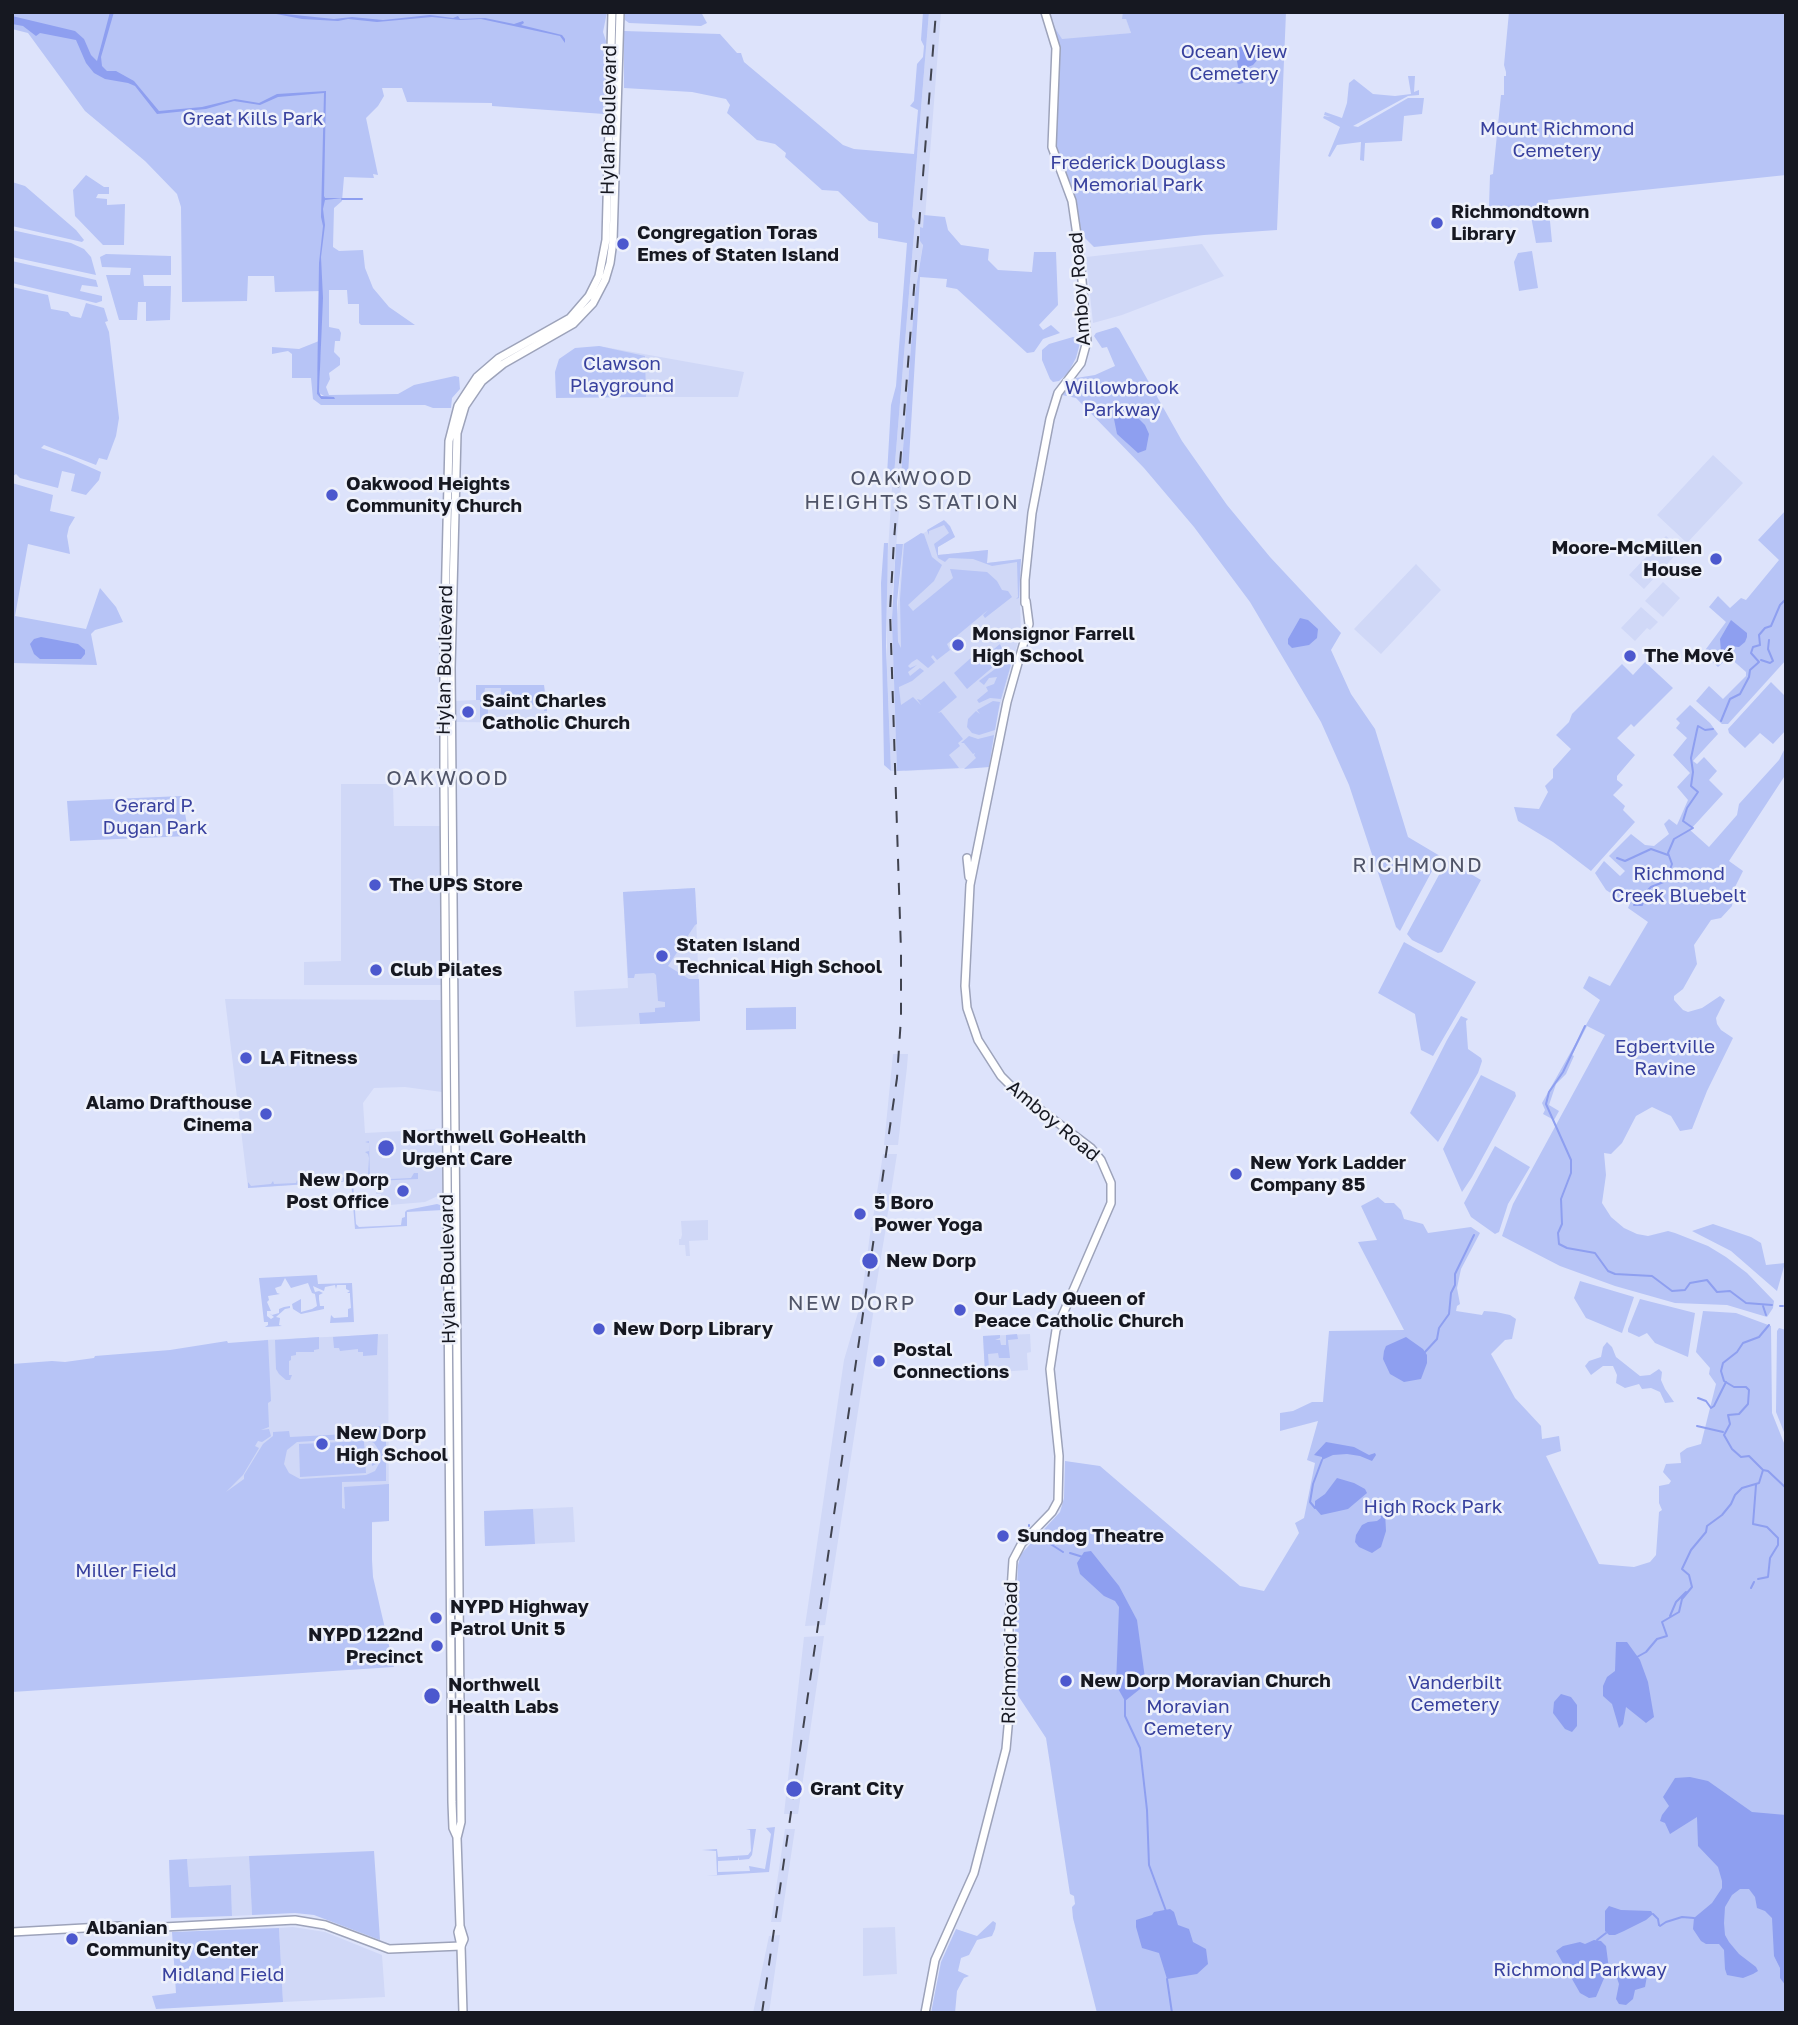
<!DOCTYPE html>
<html>
<head>
<meta charset="utf-8">
<style>
	body { margin:0 }
	#map { position:relative; width:1798px; height:2025px; overflow:hidden; background:#dde3fb; font-family:"Golos Text",sans-serif }
	canvas { display:block }
	.frame { position:absolute; inset:0; border:14px solid #161821; pointer-events:none }
</style>
</head>
<body>
<div id="map">
<canvas width="1798" height="2025"></canvas>
<div class="frame"></div>
</div>
<script>
const ctx = document.querySelector('canvas').getContext('2d');
ctx.lineJoin = 'round';
function fill(path, color) { ctx.fillStyle = color; ctx.fill(path, 'evenodd'); }
const toPath = rows => new Path2D(rows.map(r => 'M' + r).join(''));
function trace(path, color, width, dash) { ctx.strokeStyle = color; ctx.lineWidth = width; ctx.lineCap = dash ? 'butt' : 'round'; ctx.setLineDash(dash || []); ctx.stroke(path); }
function label(font, color, halo, rows, align = 'center') {
  ctx.font = font + ' "Golos Text",sans-serif'; ctx.lineWidth = 5; ctx.setLineDash([]); ctx.textBaseline = 'middle'; ctx.strokeStyle = halo; ctx.fillStyle = color; for (const [text, x, y, turn = 0] of rows) {
    ctx.save(); ctx.translate(x, y); ctx.rotate((+turn || 0) * Math.PI / 180); ctx.textAlign = isNaN(turn) ? turn : align; if (halo) ctx.strokeText(text, 0, 0); ctx.fillText(text, 0, 0); ctx.restore();
  }
}
fill(toPath([
	[929,12,941,12,923,244,915,294,901,475,894,475,915,221,912,217],
	[1066,12,1124,12,1131,33,1059,40,1049,14],
	[1202,244,1224,276,1122,315,1093,323,1086,257],
	[599,346,744,372,738,397,592,397],
	[1713,455,1743,483,1687,543,1657,515],
	[892,487,901,487,892,597,897,771,891,771,887,669,887,567],
	[946,521,955,537,938,547,938,555,988,550,987,563,1021,559,1019,576,1021,631,998,713,989,767,905,771,899,685,897,617,903,544],
	[1666,536,1681,549,1644,589,1629,575],
	[1416,564,1441,590,1381,654,1354,629],
	[1663,582,1680,598,1663,617,1645,601],
	[1641,607,1658,622,1650,630,1647,628,1635,641,1621,628],
	[476,685,544,685,548,723,456,722,455,701,476,700],
	[341,784,393,784,394,826,440,826,441,985,304,985,304,962,341,961],
	[695,888,700,1021,576,1027,574,991,628,988,623,892],
	[225,999,441,1000,442,1092,405,1087,374,1088,363,1103,365,1133,442,1129,442,1194,425,1202,377,1206,381,1199,381,1194,376,1194,376,1189,380,1188,380,1181,389,1179,248,1188],
	[893,1054,908,1054,907,1067,898,1145,884,1145],
	[883,1154,897,1154,887,1218,873,1218],
	[708,1220,708,1240,689,1241,690,1256,686,1256,685,1245,679,1245,679,1239,681,1239,682,1235,681,1221],
	[871,1227,886,1227,875,1293,862,1294],
	[874,1308,825,1625,805,1626,844,1360,859,1309],
	[388,1334,389,1521,346,1525,222,1492,264,1340],
	[1030,1334,1031,1352,1027,1353,1028,1370,985,1373,983,1336],
	[573,1507,575,1542,485,1546,484,1511],
	[824,1636,798,1814,784,1814,804,1637],
	[785,1829,795,1829,781,1922,771,1922],
	[249,1856,252,1915,232,1916,231,1885,188,1887,187,1859],
	[293,1927,325,1932,382,1955,385,1997,283,2002,279,1928],
	[895,1927,897,1974,863,1976,863,1928],
	[780,1935,769,2013,753,2013,769,1936]
]), '#d0d8f7');
fill(toPath([
	[12,12,607,12,603,32,606,41,604,114,492,106,492,103,407,102,402,88,382,88,384,96,378,106,366,118,378,175,373,174,374,178,344,177,342,201,334,208,333,247,339,251,363,250,365,268,373,288,389,307,415,325,361,325,359,323,359,304,348,304,347,290,329,290,329,327,339,329,341,333,340,341,335,341,334,352,340,358,340,365,329,373,330,379,326,387,329,395,398,394,414,385,455,376,459,377,460,389,452,398,451,408,433,408,425,405,321,405,313,399,311,378,292,378,292,354,288,351,272,354,272,347,299,349,319,341,317,394,321,399,329,399,319,393,322,291,275,292,274,276,248,276,247,301,182,302,181,207,177,194,145,161,85,111,28,33,12,29],
	[625,12,701,12,707,23,701,26,629,23,625,20],
	[923,12,929,12,912,217,915,221,894,475,887,475,891,405,896,386,907,243,878,238,878,223,869,221,838,191,822,190,785,157,786,153,775,144,757,140,727,113,730,105,726,99,692,92,624,88,624,31,720,34,737,53,741,53,744,62,843,145,854,149,914,154,918,110,910,106,914,101,917,64,923,57,924,46,921,40],
	[1123,12,1286,12,1277,230,1204,235,1094,247,1082,235,1075,202,1056,146,1059,47,1053,25,1062,39,1131,33,1126,19,1122,19],
	[1509,12,1786,12,1786,175,1548,200,1552,242,1536,243,1530,211,1507,214,1489,207,1490,175,1493,174,1501,95,1504,95,1504,76,1506,76,1506,72,1504,65],
	[1408,76,1415,76,1414,92,1419,90,1419,95,1408,96,1353,126,1358,127,1408,98,1424,98,1422,114,1404,116,1402,141,1365,143,1364,161,1360,160,1361,142,1337,145,1330,157,1328,156,1340,127,1323,118,1324,116,1331,117,1324,115,1325,112,1342,118,1347,103,1349,83,1354,79,1373,94,1395,96,1411,94],
	[86,175,104,187,109,187,109,194,98,194,96,198,107,199,107,205,125,204,124,245,103,245,75,216,73,190],
	[12,182,25,186,76,230,84,240,82,242,12,226],
	[924,215,945,217,948,230,961,245,989,249,988,260,998,270,1032,272,1034,252,1056,252,1058,305,1039,325,1043,330,1051,325,1060,333,1043,339,1034,352,1027,353,957,289,946,287,947,279,920,277,908,475,901,475,915,294,923,245,920,241,920,227,923,228],
	[12,230,71,243,84,249,91,257,96,275,12,257],
	[1532,251,1538,288,1519,291,1514,262,1518,253],
	[106,254,171,256,171,275,143,275,144,286,171,286,170,320,146,321,146,302,138,302,137,320,119,320,106,275,130,275,131,268,102,267,100,257],
	[12,261,96,280,98,287,82,285,80,291,102,296,102,301,96,303,12,283],
	[12,287,48,295,51,309,68,312,71,316,81,318,86,303,104,308,108,321,105,322,109,332,119,418,116,436,107,460,99,458,96,465,44,445,41,448,67,457,101,472,99,480,86,495,71,491,75,474,62,471,58,488,20,478,16,474,12,477],
	[1116,327,1119,329,1182,441,1227,505,1270,557,1341,633,1331,650,1351,694,1375,729,1408,837,1440,856,1400,931,1396,927,1349,785,1321,722,1250,602,1194,527,1144,468,1076,398,1062,395,1076,378,1095,375,1115,366,1107,347,1102,348,1094,336,1096,333],
	[1073,337,1078,339,1080,343,1076,358,1068,373,1059,381,1053,382,1050,379,1042,360,1042,350,1049,344],
	[599,346,645,356,646,397,556,398,555,372,559,359,575,348],
	[12,483,53,495,50,511,75,517,69,527,67,536,70,554,28,544,15,616,86,629,100,588,116,607,123,622,95,630,91,634,97,665,12,663],
	[1786,510,1786,660,1728,724,1722,724,1696,701,1709,686,1723,699,1746,676,1746,672,1729,657,1718,667,1703,653,1726,622,1709,607,1718,596,1730,608,1741,598,1746,600,1779,560,1758,540],
	[944,520,950,526,955,537,938,547,938,555,988,550,987,563,1021,559,1019,598,1016,599,1018,597,1017,562,992,566,973,559,949,558,945,562,938,558,934,544,949,533,944,525,929,531,929,535,927,530],
	[921,533,924,534,932,557,942,565,934,581,908,605,913,611,953,578,950,569,987,572,997,581,1002,590,1008,591,1012,597,985,618,983,615,988,610,947,644,950,650,937,660,933,655,931,657,935,662,928,668,917,659,912,662,908,666,910,668,917,665,908,672,910,676,920,668,924,671,912,681,899,687,901,705,913,697,921,705,917,699,921,700,944,681,957,697,938,713,941,712,963,739,958,743,960,746,949,755,959,768,897,771,892,619,896,544,903,544,897,602,898,642,901,648,900,599,904,544],
	[884,543,888,543,886,646,891,771,884,765,881,583],
	[1000,644,1003,651,1000,661,967,689,954,673,972,657,977,663],
	[1007,660,1012,661,1001,699,990,698,979,703,977,700,988,691,986,687,994,684,997,677,989,678,984,685,979,681],
	[1645,662,1673,688,1634,727,1631,724,1617,738,1635,755,1617,776,1617,780,1623,785,1613,795,1625,806,1623,810,1635,822,1591,871,1553,842,1518,821,1514,807,1539,809,1548,792,1545,786,1553,778,1553,769,1571,749,1556,735,1569,722,1572,714,1622,664,1633,675],
	[1771,682,1786,697,1786,730,1773,744,1760,733,1745,748,1729,733,1728,729],
	[476,685,544,685,547,711,544,711,544,702,528,706,528,695,508,695,506,698,506,708,500,708,501,688,485,688,484,694,488,694,488,718,500,719,500,723,480,722,480,700,476,700],
	[993,701,1000,702,995,730,979,735,972,733,967,727,968,719,976,711,980,714,977,710],
	[1690,705,1710,723,1718,734,1693,761,1697,764,1704,757,1717,771,1709,780,1723,794,1690,830,1709,847,1737,815,1739,804,1779,760,1786,746,1786,774,1729,861,1743,871,1735,887,1732,906,1721,918,1711,920,1694,945,1697,964,1683,989,1674,996,1674,1000,1683,1010,1688,1012,1702,1008,1720,996,1725,1000,1716,1018,1717,1024,1721,1030,1733,1038,1707,1091,1692,1129,1680,1131,1671,1116,1652,1107,1636,1116,1622,1143,1611,1154,1604,1153,1606,1175,1602,1203,1611,1217,1624,1228,1637,1234,1648,1236,1668,1231,1675,1233,1708,1246,1726,1257,1747,1273,1774,1301,1773,1308,1767,1317,1727,1305,1675,1303,1615,1286,1560,1266,1502,1236,1513,1204,1605,1035,1587,1026,1572,1055,1574,1056,1566,1074,1556,1084,1549,1105,1559,1111,1554,1120,1543,1114,1545,1110,1542,1103,1600,1000,1583,988,1589,976,1610,986,1648,922,1628,908,1631,901,1625,898,1623,901,1606,890,1595,873,1604,861,1620,876,1625,871,1609,856,1631,834,1645,845,1654,846,1669,834,1664,824,1669,819,1677,825,1688,800,1677,787,1690,773,1673,755,1687,738,1676,728,1680,723,1676,719],
	[994,735,989,767,964,769,976,758,974,755,975,753,973,754,964,743,961,743,969,736,978,739],
	[182,796,189,836,70,841,67,801],
	[1447,860,1481,880,1442,952,1438,953,1412,940,1407,934],
	[695,888,697,924,695,925,668,966,689,979,699,979,700,1021,640,1024,639,1013,655,1012,655,1008,665,1007,665,1002,658,1001,656,975,654,973,635,974,634,978,628,978,623,892],
	[1404,942,1476,982,1433,1056,1421,1050,1415,1014,1378,993],
	[796,1007,796,1029,746,1030,746,1008],
	[1461,1016,1468,1019,1466,1021,1468,1049,1481,1058,1482,1061,1478,1073,1438,1142,1410,1113,1447,1040],
	[1481,1075,1515,1092,1516,1096,1472,1177,1462,1192,1443,1149],
	[369,1141,370,1180,411,1178,414,1173,418,1173,418,1179,353,1182,356,1224,359,1227,401,1225,402,1218,405,1217,405,1212,407,1210,437,1204,443,1206,443,1210,407,1212,407,1226,355,1229,351,1181,248,1188,248,1182,251,1186,271,1184,273,1181,274,1184,296,1183,297,1180,299,1183,321,1182,322,1178,324,1182,343,1181,343,1177,346,1180,365,1179,365,1176,368,1175,369,1158,368,1154,365,1152,369,1151,369,1143,365,1142],
	[1495,1146,1530,1167,1508,1204,1499,1232,1495,1234,1471,1217,1464,1203],
	[1378,1197,1385,1203,1394,1203,1401,1210,1404,1219,1423,1224,1428,1233,1471,1227,1480,1233,1461,1269,1457,1288,1460,1304,1457,1306,1456,1311,1482,1315,1484,1311,1496,1312,1510,1315,1516,1319,1512,1339,1505,1340,1491,1354,1515,1398,1541,1426,1542,1439,1559,1436,1561,1451,1546,1456,1599,1564,1634,1567,1650,1562,1656,1555,1659,1512,1662,1510,1659,1503,1659,1486,1669,1484,1671,1481,1663,1472,1666,1464,1681,1463,1680,1453,1687,1448,1701,1444,1716,1384,1709,1374,1710,1368,1696,1352,1703,1311,1736,1313,1771,1326,1772,1413,1786,1448,1786,2013,1097,2013,1073,1918,1072,1907,1075,1904,1074,1896,1070,1894,1046,1738,1015,1691,1014,1655,1018,1565,1021,1554,1060,1512,1064,1498,1065,1461,1100,1466,1240,1586,1264,1591,1299,1533,1295,1523,1304,1518,1315,1463,1307,1460,1318,1421,1280,1431,1280,1413,1293,1411,1312,1402,1323,1402,1329,1331,1404,1330,1358,1242,1377,1240,1361,1206],
	[1713,1224,1751,1237,1761,1243,1766,1265,1785,1263,1777,1291,1731,1251,1692,1231],
	[317,1275,318,1284,352,1283,354,1322,330,1323,331,1315,334,1318,348,1317,348,1309,351,1308,350,1296,350,1293,347,1293,350,1291,346,1289,346,1285,337,1285,336,1289,335,1285,325,1287,324,1291,313,1286,315,1292,319,1291,323,1293,319,1295,319,1299,320,1306,324,1306,324,1309,301,1314,293,1309,292,1304,301,1299,301,1312,312,1309,317,1306,315,1294,312,1293,308,1283,291,1288,285,1278,281,1286,275,1288,277,1293,280,1294,268,1296,269,1300,267,1302,271,1311,267,1311,267,1316,271,1319,274,1317,269,1313,272,1315,279,1313,279,1309,284,1307,290,1306,290,1308,285,1309,276,1317,280,1318,279,1325,282,1326,265,1327,268,1325,268,1322,264,1322,259,1278],
	[1580,1281,1634,1297,1622,1333,1586,1318,1574,1298],
	[1640,1299,1695,1313,1688,1357,1655,1343,1647,1333,1639,1337,1628,1332,1628,1329],
	[1779,1328,1786,1330,1786,1437,1776,1412,1777,1331],
	[378,1334,377,1355,363,1356,363,1352,358,1352,358,1349,340,1351,339,1348,334,1348,333,1337],
	[1017,1334,1018,1339,1008,1340,1010,1358,999,1358,998,1353,988,1354,989,1368,1001,1369,1001,1372,985,1373,983,1336,1000,1335,1000,1338,995,1340,1000,1340,1001,1345,1006,1345,1006,1335],
	[319,1337,319,1349,314,1350,314,1352,296,1352,296,1355,291,1356,291,1360,289,1361,289,1375,292,1375,290,1380,286,1380,279,1374,276,1369,275,1340],
	[268,1340,271,1401,268,1403,269,1427,261,1430,269,1429,271,1436,262,1442,258,1441,255,1446,259,1448,243,1475,226,1492,244,1479,244,1475,263,1444,273,1436,273,1432,289,1431,290,1437,367,1433,367,1427,382,1426,386,1430,386,1481,342,1482,342,1508,345,1509,344,1487,389,1484,389,1521,372,1522,372,1560,373,1577,394,1667,12,1692,12,1364,52,1361,65,1362,94,1358,95,1356,170,1350,227,1341,228,1343],
	[364,1438,374,1443,380,1452,371,1448,372,1466,380,1462,375,1471,366,1475,300,1479,289,1473,284,1464,287,1450,297,1442],
	[1607,1342,1612,1347,1616,1357,1640,1376,1650,1375,1659,1369,1662,1372,1661,1380,1665,1389,1674,1402,1665,1403,1660,1392,1651,1388,1642,1389,1639,1384,1625,1388,1616,1383,1617,1375,1613,1366,1603,1366,1591,1375,1585,1366,1589,1361,1601,1357,1603,1347],
	[364,1441,366,1473,300,1477,299,1444],
	[533,1509,535,1544,485,1546,484,1511],
	[775,1827,769,1872,706,1876,717,1875,716,1851,702,1850,717,1849,718,1857,748,1855,751,1851,750,1830,746,1829,756,1829,752,1855,749,1859,739,1860,739,1857,738,1860,718,1861,718,1872,750,1871,749,1866,765,1869,771,1834,766,1828],
	[374,1851,380,1940,314,1915,295,1913,252,1915,249,1856],
	[187,1859,189,1887,231,1885,232,1916,171,1918,169,1860],
	[993,1921,996,1923,995,1929,992,1936,977,1940,969,1955,961,1958,958,1971,969,1976,964,1978,957,1991,955,2013,931,2013,941,1962,956,1929,977,1936],
	[279,1928,283,2002,156,2009,152,1996,176,1993,172,1932]
]), '#b7c4f6');
fill(toPath([
	[110,12,114,12,101,57,102,66,107,71,116,71,134,81,159,111,202,107,235,99,259,103,277,94,326,91,324,196,325,198,343,198,325,200,323,209,325,225,321,257,323,298,319,392,321,396,334,397,335,399,321,399,317,394,319,263,323,226,321,217,324,93,278,97,260,105,234,101,206,109,157,114,135,86,128,83,105,79,94,73,86,63,76,40,40,33,36,36,23,26,12,24,12,16,75,31,84,39,91,55,97,61],
	[266,12,334,19,352,17,383,20,430,15,453,18,458,16,460,19,485,18,514,24,523,21,524,23,521,25,562,35,565,39,565,43,572,48,565,43,560,36,481,19,460,20,432,17,377,22,348,19,338,21,302,19],
	[1234,45,1238,48,1242,46,1249,49,1255,46,1261,51,1259,58,1253,65,1248,67,1243,83,1239,84,1229,80,1236,78,1239,72],
	[1126,406,1145,425,1149,434,1146,450,1138,453,1117,434,1114,419,1118,410],
	[1300,618,1308,620,1318,629,1317,638,1309,645,1292,648,1288,644,1288,639],
	[1731,620,1747,633,1747,637,1745,642,1739,647,1729,646,1723,654,1721,652,1720,639],
	[41,637,78,644,85,650,85,654,81,659,40,659,34,654,30,644,34,639],
	[1406,1337,1423,1349,1427,1355,1427,1363,1421,1379,1404,1382,1390,1374,1383,1359,1384,1351,1386,1346],
	[1326,1442,1354,1447,1369,1455,1375,1453,1376,1455,1372,1461,1360,1456,1347,1454,1333,1455,1322,1460,1322,1457,1314,1455],
	[1337,1478,1354,1483,1365,1489,1367,1493,1348,1509,1321,1515,1315,1508,1315,1501,1325,1494],
	[1378,1505,1385,1512,1386,1531,1381,1547,1372,1553,1359,1547,1355,1542,1356,1535,1362,1525,1368,1522,1377,1521,1381,1518],
	[1091,1551,1119,1586,1137,1620,1145,1678,1140,1689,1125,1701,1116,1685,1119,1607,1115,1601,1104,1596,1080,1574,1077,1563,1084,1552],
	[1616,1642,1627,1642,1640,1660,1648,1682,1654,1717,1646,1723,1626,1707,1623,1724,1619,1728,1612,1704,1603,1696,1603,1686,1607,1677,1615,1671],
	[1561,1694,1571,1697,1577,1705,1577,1726,1572,1732,1565,1729,1553,1713,1554,1702],
	[1690,1777,1708,1781,1752,1812,1786,1815,1786,1986,1780,1978,1780,1968,1774,1956,1772,1918,1765,1911,1757,1908,1755,1897,1749,1889,1740,1889,1732,1895,1725,1907,1724,1923,1725,1935,1729,1942,1739,1954,1756,1967,1758,1971,1753,1974,1743,1978,1727,1975,1725,1969,1724,1950,1719,1944,1706,1944,1701,1941,1693,1929,1694,1918,1712,1903,1722,1888,1722,1881,1718,1867,1698,1846,1697,1817,1670,1834,1665,1823,1660,1821,1662,1815,1669,1806,1663,1797,1675,1778],
	[1609,1906,1621,1910,1651,1911,1653,1914,1646,1920,1624,1931,1615,1935,1609,1935,1605,1931,1605,1911],
	[1170,1909,1174,1912,1178,1925,1189,1929,1193,1942,1206,1949,1208,1964,1197,1974,1167,1979,1159,1953,1142,1948,1136,1927,1136,1920,1152,1915,1154,1912],
	[1594,1940,1601,1941,1606,1946,1609,1969,1611,1972,1632,1970,1647,1976,1645,1987,1635,1990,1633,1999,1626,2005,1619,2004,1616,1999,1619,1984,1617,1978,1610,1974,1605,1976,1596,1997,1589,1998,1580,1993,1556,1951,1563,1946,1580,1942,1585,1944]
]), '#8e9ff0');
trace(toPath([
	[589,13,589,12],
	[342,199,362,199],
	[1761,660,1770,663,1773,661,1768,649,1769,640],
	[1721,721,1730,699,1740,694,1749,677,1750,670,1759,662,1751,653,1753,647,1760,645,1759,635,1765,628,1771,626,1780,605,1786,599],
	[1617,858,1625,861,1651,849,1668,855],
	[1634,905,1642,905,1645,893,1651,887,1666,881,1672,864,1668,853,1674,839,1693,828,1683,821,1687,808,1698,792,1691,786,1693,772,1691,758,1697,730,1698,726,1705,730,1713,729],
	[1585,1026,1563,1072,1549,1092,1546,1104,1571,1160,1571,1173,1561,1199,1562,1224,1558,1233,1559,1244,1567,1248,1595,1253,1608,1271,1615,1274,1652,1276,1672,1291,1685,1290,1690,1283,1707,1280,1717,1292,1730,1291,1746,1303,1772,1305],
	[1763,1306,1766,1315],
	[1780,1306,1783,1306],
	[1425,1352,1437,1339,1439,1328,1449,1314,1451,1293,1455,1285,1455,1274,1474,1235],
	[1698,1398,1706,1401,1711,1408,1714,1406,1726,1382],
	[1697,1426,1723,1432],
	[1763,1470,1768,1471,1786,1488],
	[1756,1485,1753,1524,1767,1527,1778,1538,1778,1545,1770,1558,1768,1577,1758,1579],
	[1315,1508,1310,1502,1313,1484,1322,1460],
	[1029,1525,1029,1526],
	[1038,1536,1063,1552],
	[1070,1553,1083,1557],
	[1751,1588,1754,1582],
	[1670,1616,1676,1602,1686,1592],
	[1637,1657,1646,1652,1657,1639,1667,1636,1662,1622,1679,1612,1682,1599,1692,1587,1689,1575,1682,1569,1691,1550,1706,1532,1707,1526,1722,1515,1731,1504,1735,1495,1742,1488,1759,1483,1763,1470,1749,1456,1741,1457,1732,1449,1724,1435,1730,1424,1728,1415,1739,1414,1748,1404,1749,1390,1746,1387,1734,1387,1724,1381,1721,1371,1723,1363,1737,1352,1743,1343,1759,1337,1769,1325],
	[1125,1700,1125,1716,1140,1748,1147,1810,1149,1865,1166,1911],
	[1653,1914,1658,1919,1659,1925],
	[1660,1926,1666,1922,1682,1917,1694,1918],
	[1597,1940,1606,1933],
	[1167,1979,1172,2013]
]), '#8e9ff0', 2);
const secondary = toPath([
	[1025,603,1025,580,1032,513,1050,419,1058,393,1081,363,1087,341,1080,256,1072,201,1052,147,1056,48,1045,12],
	[967,858,969,877],
	[115,1927,145,1928,295,1920,325,1925,389,1949,461,1946],
	[12,1932,120,1926],
	[925,2013,935,1960,974,1873,1006,1749,1009,1716,1009,1621,1013,1560,1022,1543,1052,1512,1058,1501,1059,1456,1050,1369,1056,1330,1111,1203,1111,1183,1101,1160,1091,1148,1017,1092,1001,1076,978,1040,967,1008,965,986,970,885,1007,702,1029,624,1026,601]
]);
const primary = toPath([
	[457,1837,453,1828,452,1802,444,783,444,651,449,441,458,406,477,377,499,358,570,318,589,296,599,276,606,240,612,12],
	[460,1926,458,1932,461,1946],
	[463,2013,461,1946,464,1939,460,1926,457,1838,461,1822,451,668,457,433,465,406,482,381,503,364,573,324,593,303,605,280,610,263,613,241,620,12]
]);
trace(secondary, '#9da3ba', 10);
trace(primary, '#9da3ba', 10);
trace(secondary, '#fff', 7);
trace(primary, '#fff', 7);
trace(toPath([
	[762,2013,897,1078,901,1018,901,951,890,611,894,540,936,12]
]), '#40434f', 2, [12, 12]);
for (const [x, y, r, color] of [
	[1437,223,7,"#4c58ce"],
	[623,244,7,"#4c58ce"],
	[332,495,7,"#4c58ce"],
	[1716,559,7,"#4c58ce"],
	[958,645,7,"#4c58ce"],
	[1630,656,7,"#4c58ce"],
	[468,712,7,"#4c58ce"],
	[375,885,7,"#4c58ce"],
	[662,956,7,"#4c58ce"],
	[376,970,7,"#4c58ce"],
	[246,1058,7,"#4c58ce"],
	[266,1114,7,"#4c58ce"],
	[386,1148,9,"#4c58ce"],
	[1236,1174,7,"#4c58ce"],
	[403,1191,7,"#4c58ce"],
	[860,1214,7,"#4c58ce"],
	[870,1261,9,"#4c58ce"],
	[960,1310,7,"#4c58ce"],
	[599,1329,7,"#4c58ce"],
	[879,1361,7,"#4c58ce"],
	[322,1444,7,"#4c58ce"],
	[1003,1536,7,"#4c58ce"],
	[436,1618,7,"#4c58ce"],
	[437,1646,7,"#4c58ce"],
	[1066,1681,7,"#4c58ce"],
	[432,1696,9,"#4c58ce"],
	[794,1789,9,"#4c58ce"],
	[72,1939,7,"#4c58ce"]
]) { const dot = new Path2D(); dot.arc(x, y, r, 0, 2 * Math.PI); ctx.fillStyle = color; ctx.fill(dot); trace(dot, '#eef1fb', 2.5); }
label('19px', '#38419e', '#eef1fb', [
	["Ocean View",1234,52],
	["Cemetery",1234,74],
	["Great Kills Park",253,119],
	["Mount Richmond",1557,129],
	["Cemetery",1557,151],
	["Frederick Douglass",1138,163],
	["Memorial Park",1138,185],
	["Clawson",622,364],
	["Playground",622,386],
	["Willowbrook",1122,388],
	["Parkway",1122,410],
	["Gerard P.",155,806],
	["Dugan Park",155,828],
	["Richmond",1679,874],
	["Creek Bluebelt",1679,896],
	["Egbertville",1665,1047],
	["Ravine",1665,1069],
	["High Rock Park",1433,1507],
	["Miller Field",126,1571],
	["Vanderbilt",1455,1683],
	["Cemetery",1455,1705],
	["Moravian",1188,1707],
	["Cemetery",1188,1729],
	["Richmond Parkway",1580,1970],
	["Midland Field",223,1975]
]);
label('19px', '#161821', '#eef1fb', [
	["Hylan Boulevard",609,120,-89],
	["Amboy Road",1080,289,-94],
	["Hylan Boulevard",445,660,-89],
	["Amboy Road",1053,1121,40],
	["Hylan Boulevard",448,1269,-91],
	["Richmond Road",1010,1653,-89]
]);
label('bold 19px', '#161821', '#eef1fb', [
	["Richmondtown",1451,212],
	["Library",1451,234],
	["Congregation Toras",637,233],
	["Emes of Staten Island",637,255],
	["Oakwood Heights",346,484],
	["Community Church",346,506],
	["Moore-McMillen",1702,548,"right"],
	["House",1702,570,"right"],
	["Monsignor Farrell",972,634],
	["High School",972,656],
	["The Mové",1644,656],
	["Saint Charles",482,701],
	["Catholic Church",482,723],
	["The UPS Store",389,885],
	["Staten Island",676,945],
	["Technical High School",676,967],
	["Club Pilates",390,970],
	["LA Fitness",260,1058],
	["Alamo Drafthouse",252,1103,"right"],
	["Cinema",252,1125,"right"],
	["Northwell GoHealth",402,1137],
	["Urgent Care",402,1159],
	["New York Ladder",1250,1163],
	["Company 85",1250,1185],
	["New Dorp",389,1180,"right"],
	["Post Office",389,1202,"right"],
	["5 Boro",874,1203],
	["Power Yoga",874,1225],
	["New Dorp",886,1261],
	["Our Lady Queen of",974,1299],
	["Peace Catholic Church",974,1321],
	["New Dorp Library",613,1329],
	["Postal",893,1350],
	["Connections",893,1372],
	["New Dorp",336,1433],
	["High School",336,1455],
	["Sundog Theatre",1017,1536],
	["NYPD Highway",450,1607],
	["Patrol Unit 5",450,1629],
	["NYPD 122nd",423,1635,"right"],
	["Precinct",423,1657,"right"],
	["New Dorp Moravian Church",1080,1681],
	["Northwell",448,1685],
	["Health Labs",448,1707],
	["Grant City",810,1789],
	["Albanian",86,1928],
	["Community Center",86,1950]
], 'left');
ctx.letterSpacing = '2px';
label('21px', '#4f5468', '#eef1fb', [
	["OAKWOOD",912,478],
	["HEIGHTS STATION",912,502],
	["OAKWOOD",448,778],
	["RICHMOND",1418,865],
	["NEW DORP",852,1303]
]);
ctx.letterSpacing = '0px';
</script>
</body>
</html>
